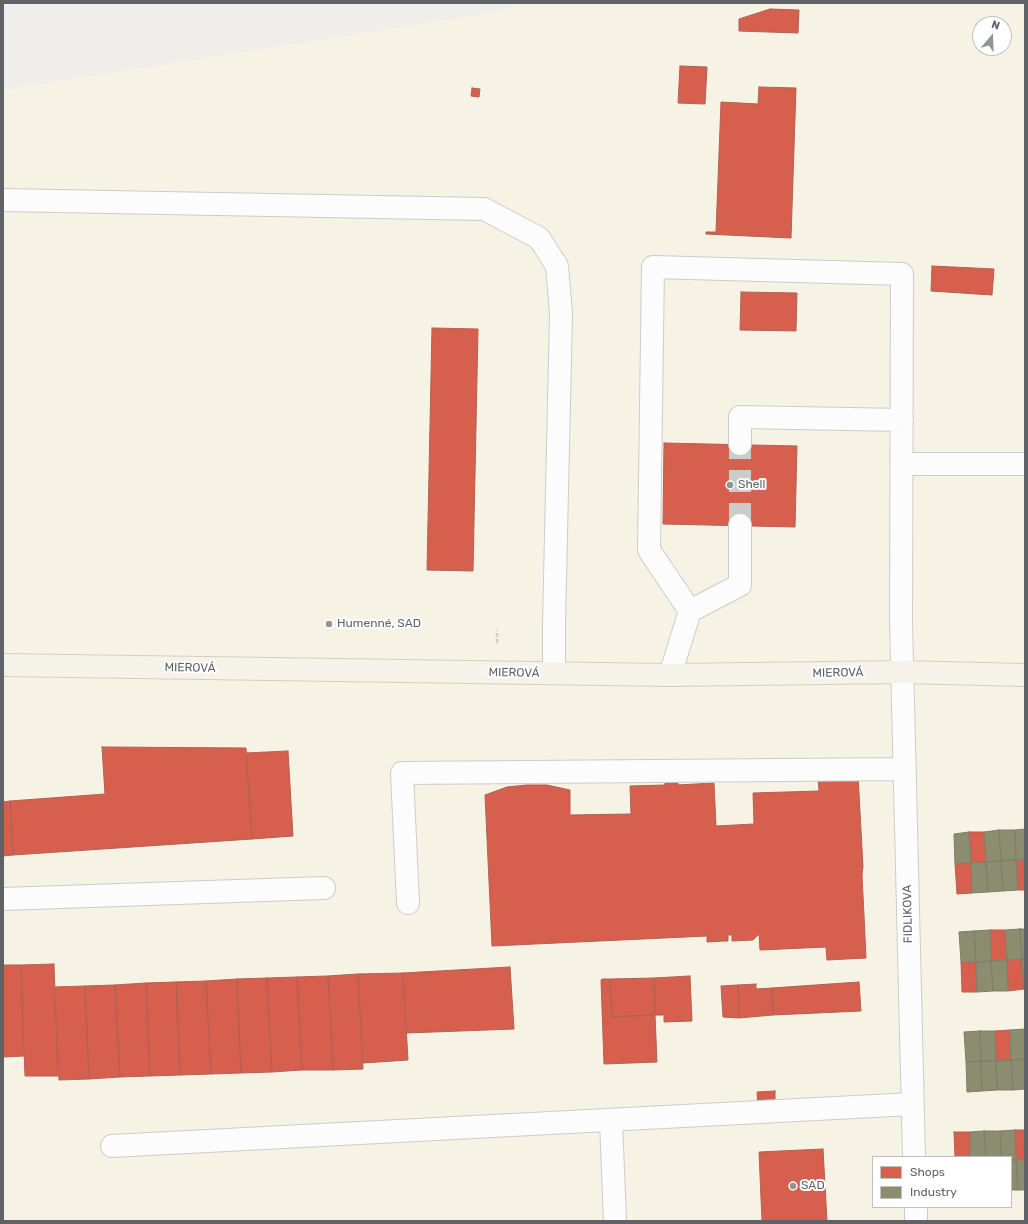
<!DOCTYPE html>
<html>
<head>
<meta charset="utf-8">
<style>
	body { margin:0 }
	#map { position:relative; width:1028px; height:1224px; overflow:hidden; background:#efeeea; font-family:Rubik,sans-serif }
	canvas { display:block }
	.frame { position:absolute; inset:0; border:4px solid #5f6368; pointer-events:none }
	.legend { position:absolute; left:872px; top:1156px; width:140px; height:52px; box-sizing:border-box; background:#fff; border:1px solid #bfc1c3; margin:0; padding:5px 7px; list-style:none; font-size:12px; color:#5f6368 }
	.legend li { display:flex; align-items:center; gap:8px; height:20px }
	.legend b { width:20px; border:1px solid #bfc1c3 }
	.north { position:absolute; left:972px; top:16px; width:40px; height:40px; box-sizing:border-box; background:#fff; border:1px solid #bfc1c3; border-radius:50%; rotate:19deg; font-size:11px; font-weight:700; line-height:16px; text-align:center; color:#5f6368 }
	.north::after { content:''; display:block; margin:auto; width:14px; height:18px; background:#919496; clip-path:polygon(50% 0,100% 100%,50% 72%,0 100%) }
</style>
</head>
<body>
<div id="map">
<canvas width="1028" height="1224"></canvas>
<div class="frame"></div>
<ul class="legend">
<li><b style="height:11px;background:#d6604d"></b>Shops</li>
<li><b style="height:11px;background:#8c8c6e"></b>Industry</li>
</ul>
<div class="north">N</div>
</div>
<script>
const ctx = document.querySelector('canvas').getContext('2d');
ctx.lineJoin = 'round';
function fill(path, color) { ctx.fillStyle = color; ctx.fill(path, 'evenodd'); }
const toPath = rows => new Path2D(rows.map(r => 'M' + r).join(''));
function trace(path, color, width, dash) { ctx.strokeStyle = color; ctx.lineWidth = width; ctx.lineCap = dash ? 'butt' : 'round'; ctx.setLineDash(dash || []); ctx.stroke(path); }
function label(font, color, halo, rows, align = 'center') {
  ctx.font = font + ' Rubik,sans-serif'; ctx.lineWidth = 4; ctx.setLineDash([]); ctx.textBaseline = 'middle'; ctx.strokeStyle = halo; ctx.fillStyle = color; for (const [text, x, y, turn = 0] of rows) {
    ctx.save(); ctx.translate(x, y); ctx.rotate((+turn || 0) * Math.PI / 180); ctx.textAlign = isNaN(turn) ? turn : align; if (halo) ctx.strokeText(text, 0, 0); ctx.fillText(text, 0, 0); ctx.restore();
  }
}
fill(toPath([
	[525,3,1025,3,1025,1221,3,1221,3,90,492,13],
	[980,24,1004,24,1004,48,980,48],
	[873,1157,1011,1157,1011,1207,873,1207]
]), '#f7f3e4');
const shops = toPath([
	[770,9,799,10,798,33,739,31,739,19,770,9],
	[680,66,707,67,705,104,678,103,680,66],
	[759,87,796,88,791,238,706,234,706,232,716,232,721,102,758,104,759,87],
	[472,88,480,89,479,97,471,96,472,88],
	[932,266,994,269,992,295,931,291,932,266],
	[741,292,797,293,796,331,740,330,741,292],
	[432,328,478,329,473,571,427,570,432,328],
	[664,443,797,446,795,527,663,524,664,443],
	[102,747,246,748,252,839,13,855,10,801,105,794,102,747],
	[288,751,293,836,252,839,246,753,288,751],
	[665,775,678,775,678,785,714,783,716,826,754,824,753,793,819,791,818,777,858,775,863,867,862,874,866,958,827,960,826,947,760,950,759,934,753,940,732,941,732,935,728,935,728,941,724,941,707,942,707,936,492,946,485,795,507,787,527,785,547,785,570,790,570,815,631,814,630,786,665,785,665,775],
	[10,801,13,855,3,856,3,802,10,801],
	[969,832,984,832,986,862,971,863,969,832],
	[1016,860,1025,860,1025,890,1018,890,1016,860],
	[971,863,972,893,957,894,955,864,971,863],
	[990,930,1005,930,1007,960,991,961,990,930],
	[1022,959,1024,989,1008,991,1007,960,1022,959],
	[961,962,976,962,977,992,962,992,961,962],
	[54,964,58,1076,25,1076,21,965,54,964],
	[3,965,21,965,24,1056,3,1057,3,965],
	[510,967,514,1029,406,1033,403,973,510,967],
	[403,973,408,1060,363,1063,358,974,403,973],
	[358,974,363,1069,333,1070,328,976,358,974],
	[328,976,333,1070,302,1070,297,977,328,976],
	[690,976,692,1021,664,1022,664,1015,655,1015,654,978,690,976],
	[297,977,302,1070,272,1072,267,978,297,977],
	[267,978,272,1072,241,1073,237,979,267,978],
	[654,978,655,1015,612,1017,610,979,654,978],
	[237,979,241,1073,211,1074,206,981,237,979],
	[603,979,610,979,612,1017,655,1015,657,1062,604,1064,601,980,603,979],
	[206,981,211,1074,180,1075,176,982,206,981],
	[176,982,180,1075,150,1076,146,983,176,982],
	[859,982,861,1011,773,1015,772,988,859,982],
	[146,983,150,1076,120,1077,115,985,146,983],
	[756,984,756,989,772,988,773,1015,739,1018,738,985,756,984],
	[115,985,120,1077,89,1079,85,986,115,985],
	[738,985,739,1018,723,1017,721,986,738,985],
	[85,986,89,1079,59,1080,54,987,85,986],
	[1010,1030,1011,1060,996,1061,995,1031,1010,1030],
	[775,1091,775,1107,758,1108,757,1092,775,1091],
	[1015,1130,1025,1130,1025,1159,1016,1160,1015,1130],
	[954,1132,970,1132,970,1157,955,1157,954,1132],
	[823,1149,827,1221,762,1221,759,1152,823,1149]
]);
fill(shops, '#d6604d');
trace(shops, '#b26155', 1);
const industry = toPath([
	[1025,829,1025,860,1016,860,1015,830,1025,829],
	[999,830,1015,830,1016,860,1001,861,999,830],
	[999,830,1001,861,986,862,984,832,999,830],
	[969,832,971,863,955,864,954,834,969,832],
	[1016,860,1018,890,1003,891,1001,861,1016,860],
	[1001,861,1003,891,988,892,986,862,1001,861],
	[986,862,988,892,972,893,971,863,986,862],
	[1020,929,1022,959,1007,960,1005,930,1020,929],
	[1020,929,1025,929,1025,959,1022,959,1020,929],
	[990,930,991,961,976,962,974,931,990,930],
	[974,931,976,962,961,962,959,932,974,931],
	[1022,959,1025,959,1025,989,1024,989,1022,959],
	[1007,960,1008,991,993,991,991,961,1007,960],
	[991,961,993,991,977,992,976,962,991,961],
	[1025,1029,1025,1059,1011,1060,1010,1030,1025,1029],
	[980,1031,995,1031,996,1061,981,1061,980,1031],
	[980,1031,981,1061,966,1062,964,1032,980,1031],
	[1025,1059,1025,1089,1013,1090,1011,1060,1025,1059],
	[1011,1060,1013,1090,997,1090,996,1061,1011,1060],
	[981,1061,982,1091,967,1092,966,1062,981,1061],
	[981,1061,996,1061,997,1090,982,1091,981,1061],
	[1015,1130,1016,1160,1011,1160,1011,1157,1001,1157,1000,1131,1015,1130],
	[984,1131,1000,1131,1001,1157,986,1157,984,1131],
	[984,1131,986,1157,970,1157,970,1132,984,1131],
	[1025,1159,1025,1190,1018,1190,1016,1160,1025,1159],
	[1011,1160,1016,1160,1018,1190,1011,1190,1011,1160]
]);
fill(industry, '#8c8c6e');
trace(industry, '#7e806c', 1);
trace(toPath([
	[740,525,740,444]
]), '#cbcbca', 22, [22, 11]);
const minor = toPath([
	[3,200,484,209,539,238,557,266,561,313,554,624,554,673],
	[740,444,740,417,902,420],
	[902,464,1025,464],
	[690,611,649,550,653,267,902,274,901,620,914,1157],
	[670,675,690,611,740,585,740,525],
	[3,899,324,888],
	[408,903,402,773,905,769],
	[611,1121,615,1221],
	[112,1146,912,1104],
	[916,1207,916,1221]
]);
const major = toPath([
	[3,665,670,675,903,672,1025,675]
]);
trace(minor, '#cbcccc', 24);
trace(major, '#d7ceb8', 24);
trace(toPath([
	[497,643,497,630]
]), '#cacfcc', 2.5, [4, 2]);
trace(minor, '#fdfcfc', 22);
trace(major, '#f4f2e9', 22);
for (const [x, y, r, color] of [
	[730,485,4,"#919496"],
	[329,624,4,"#919496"],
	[793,1186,4,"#919496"]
]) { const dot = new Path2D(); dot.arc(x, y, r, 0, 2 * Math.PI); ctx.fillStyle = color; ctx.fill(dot); trace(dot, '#fff', 1.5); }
label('12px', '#5f6368', '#fff', [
	["Shell",738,485],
	["Humenné, SAD",337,624],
	["SAD",801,1186]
], 'left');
label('12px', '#5f6368', '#fff', [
	["MIEROVÁ",190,668,1],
	["MIEROVÁ",514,673,1],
	["MIEROVÁ",838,673,-1],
	["FIDLIKOVA",908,914,-91]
]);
</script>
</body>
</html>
